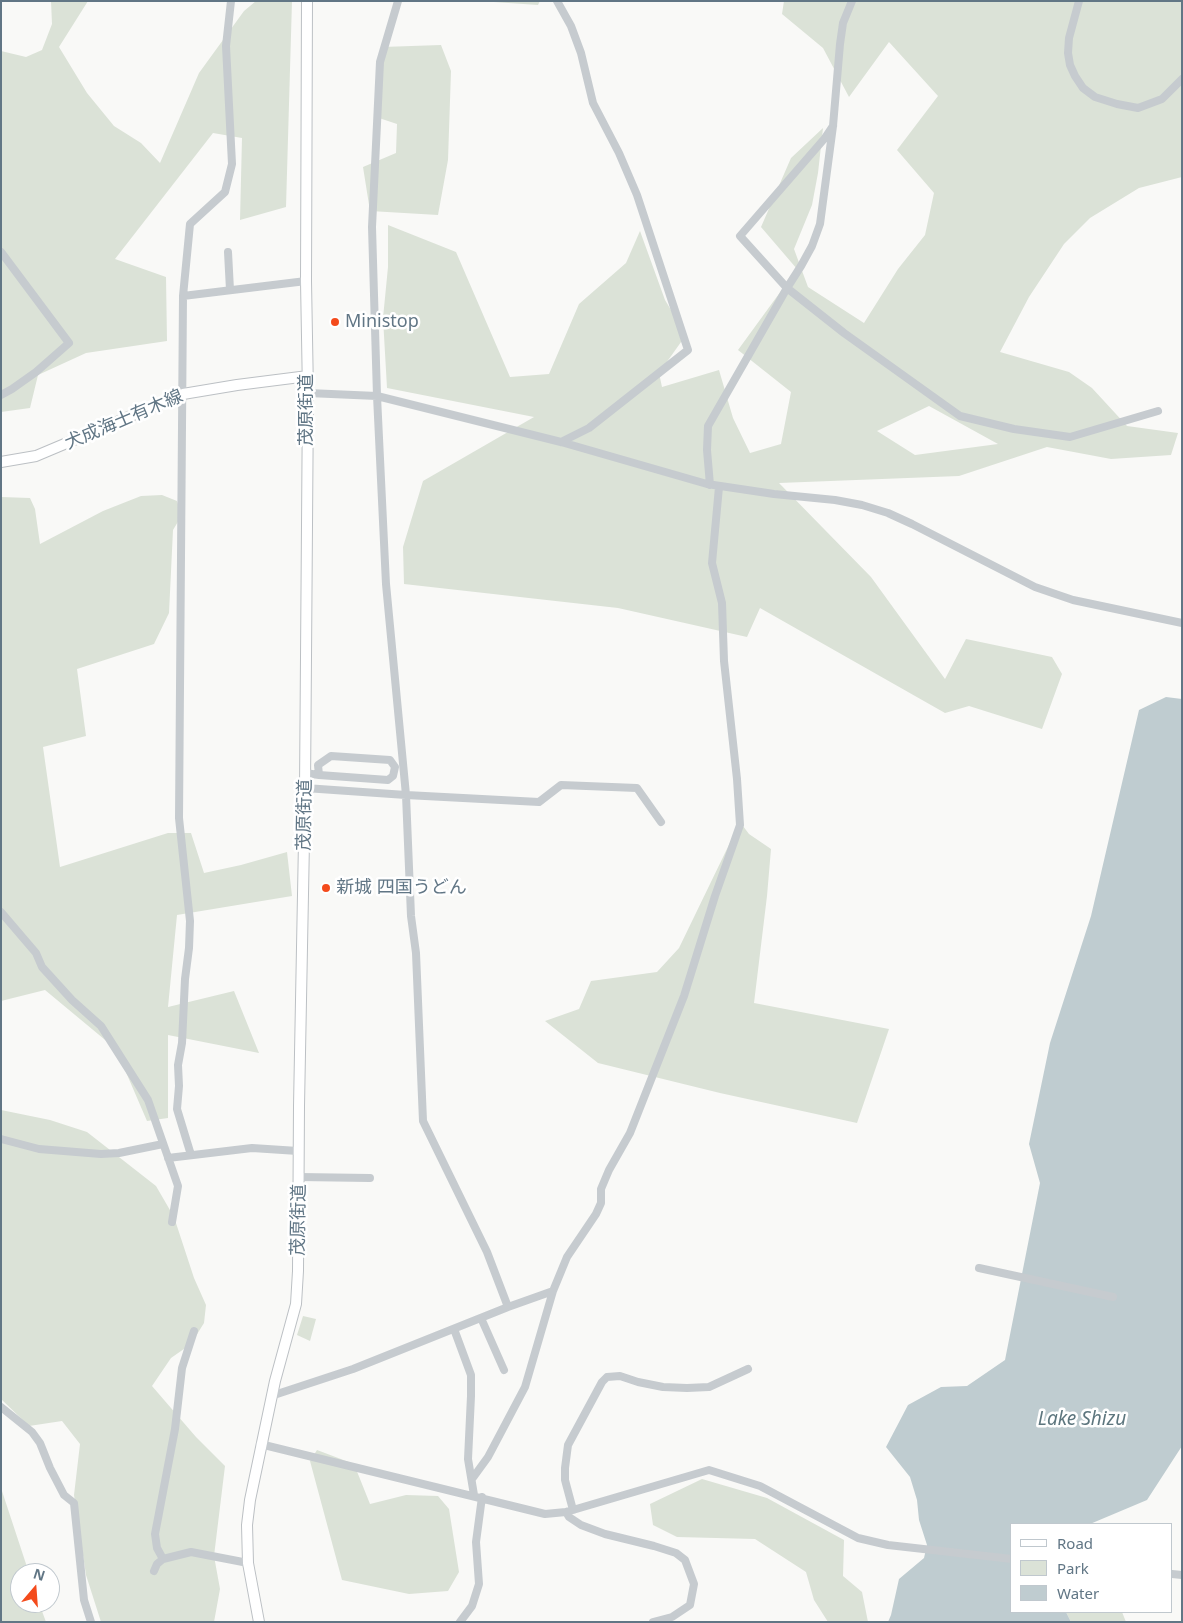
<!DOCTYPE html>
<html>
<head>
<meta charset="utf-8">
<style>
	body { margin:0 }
	#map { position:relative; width:1183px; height:1623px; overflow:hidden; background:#f9f9f7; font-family:"Noto Sans",sans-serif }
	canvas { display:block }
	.frame { position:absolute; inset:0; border:2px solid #617685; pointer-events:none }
	.legend { position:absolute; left:1010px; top:1523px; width:162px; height:90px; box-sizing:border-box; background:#fff; border:1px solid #c0c8ce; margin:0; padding:6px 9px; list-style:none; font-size:15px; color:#617685 }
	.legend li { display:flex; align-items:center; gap:10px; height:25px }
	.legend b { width:25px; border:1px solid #c0c8ce }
	.north { position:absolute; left:10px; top:1563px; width:50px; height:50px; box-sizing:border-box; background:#fff; border:1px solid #c0c8ce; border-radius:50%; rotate:18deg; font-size:14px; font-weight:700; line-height:20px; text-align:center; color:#617685 }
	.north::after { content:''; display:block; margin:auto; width:18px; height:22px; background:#f44b1c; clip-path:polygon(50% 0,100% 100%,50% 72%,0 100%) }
</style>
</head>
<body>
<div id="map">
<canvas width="1183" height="1623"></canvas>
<div class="frame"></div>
<ul class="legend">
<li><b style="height:6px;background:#fff"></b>Road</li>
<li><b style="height:14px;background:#dbe2d7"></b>Park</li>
<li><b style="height:14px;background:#bfccd0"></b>Water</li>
</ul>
<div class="north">N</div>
</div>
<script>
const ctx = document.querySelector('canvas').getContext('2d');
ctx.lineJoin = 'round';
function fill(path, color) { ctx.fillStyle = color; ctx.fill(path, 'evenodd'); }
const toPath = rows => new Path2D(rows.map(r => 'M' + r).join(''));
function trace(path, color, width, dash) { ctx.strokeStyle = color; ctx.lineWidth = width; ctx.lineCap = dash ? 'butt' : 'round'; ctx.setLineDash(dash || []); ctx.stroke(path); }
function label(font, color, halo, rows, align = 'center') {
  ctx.font = font + ' "Noto Sans","Noto Sans JP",sans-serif'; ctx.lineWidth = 5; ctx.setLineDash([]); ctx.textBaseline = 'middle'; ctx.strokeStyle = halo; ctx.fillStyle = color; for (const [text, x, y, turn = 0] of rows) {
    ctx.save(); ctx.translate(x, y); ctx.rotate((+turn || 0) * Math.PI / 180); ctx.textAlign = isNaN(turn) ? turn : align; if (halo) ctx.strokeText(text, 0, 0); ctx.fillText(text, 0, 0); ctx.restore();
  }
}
fill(toPath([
	[51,1,88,1,59,47,87,93,114,126,141,143,160,163,199,73,244,11,256,1,292,1,286,207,240,220,242,138,213,133,115,259,166,277,167,341,86,353,38,375,30,408,1,412,1,51,26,57,42,50,52,24],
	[479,1,540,1,538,5],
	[784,1,1182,1,1182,177,1139,188,1090,218,1064,244,1029,297,1000,352,1069,372,1092,388,1127,426,1178,433,1171,455,1111,459,1047,447,959,476,779,483,871,577,945,679,966,639,1052,657,1062,674,1042,729,969,706,945,713,760,608,747,637,618,608,404,584,403,547,423,481,534,417,387,388,383,318,388,267,388,225,456,252,510,377,549,374,579,304,626,263,640,231,665,300,686,335,659,373,662,387,719,370,733,418,750,453,781,444,791,392,738,350,797,269,761,227,791,158,823,128,818,173,812,205,794,249,808,287,864,323,898,269,925,235,934,193,897,150,938,96,889,42,849,97,823,48,782,14],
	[929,406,998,444,915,455,877,431],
	[441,45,451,71,448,160,438,215,370,211,363,167,396,153,397,124,379,118,382,47],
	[162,495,177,501,182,515,173,530,169,613,154,644,77,669,86,736,43,747,60,867,168,833,191,833,204,873,241,865,287,852,292,896,177,915,168,1007,234,991,259,1053,168,1035,168,1118,147,1121,116,1049,45,990,1,1001,1,497,30,498,35,509,40,544,103,511,141,496],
	[740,822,749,834,771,849,767,896,754,1003,889,1029,857,1123,720,1093,598,1063,545,1021,579,1009,591,981,657,972,679,948],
	[1,1110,50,1120,87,1132,156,1186,174,1217,194,1278,206,1305,204,1323,191,1344,171,1358,152,1386,196,1437,225,1466,214,1556,220,1589,214,1622,101,1622,86,1575,74,1495,80,1444,62,1421,29,1426,1,1399],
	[303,1316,316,1319,310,1341,297,1335],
	[317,1450,354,1464,370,1504,406,1495,438,1496,449,1509,459,1572,448,1591,409,1594,342,1580,310,1461],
	[702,1479,767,1498,844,1540,843,1576,862,1592,868,1622,828,1622,814,1600,806,1572,755,1539,677,1537,653,1525,650,1504],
	[1,1488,29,1573,20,1573,20,1603,39,1603,46,1622,1,1622],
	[1066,1612,1122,1612,1126,1622,1071,1622]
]), '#dbe2d7');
fill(toPath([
	[1166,697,1182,699,1182,1446,1147,1500,1090,1524,1012,1524,1012,1612,1066,1612,1071,1622,888,1622,891,1615,899,1579,924,1558,927,1545,919,1520,917,1500,910,1477,886,1447,908,1405,941,1387,967,1386,1005,1360,1040,1183,1029,1144,1050,1043,1091,916,1139,710]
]), '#bfccd0');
const major = toPath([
	[1,462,36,456,183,394,237,385,308,376],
	[259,1622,248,1563,247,1525,250,1500,275,1381,296,1304,298,1271,299,1106,305,788,308,393,306,281,307,1]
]);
trace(major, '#bcc0c4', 12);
trace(toPath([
	[398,1,380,62,372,227,377,396,386,584,406,795,411,916,416,953,423,1121,487,1252,508,1307],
	[557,1,571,26,581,53,593,103,619,153,637,195,688,350,589,428,561,442],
	[1079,1,1069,38,1068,53,1070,65,1075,76,1083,88,1095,97,1117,104,1138,108,1162,99,1182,79],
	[833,126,825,138,740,236,787,288,844,333,960,416,1014,429,1070,437,1158,411],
	[1,252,69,343,36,372,12,389,1,395],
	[228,252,230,290],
	[183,296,306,281],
	[308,393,377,396,561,442,707,484,774,494,835,500,862,505,888,513,912,524,1035,587,1073,600,1182,623],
	[710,485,707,450,708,426,787,288,801,266,812,246,820,224,833,126,840,44,843,23,852,1],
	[305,773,319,775,388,780,393,776,395,767,390,760,331,756,318,765,319,775],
	[305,788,406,795,539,802,561,785,637,788,661,822],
	[1,912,36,953,42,967,72,1000,101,1026,148,1100,178,1186,172,1222],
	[1,1139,39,1149,101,1154,119,1153,163,1144],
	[191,1155,177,1109,179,1086,178,1065,182,1043,185,979,189,948,190,921,179,818,183,296,190,224,225,192,232,164,226,46,231,1],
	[168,1158,252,1148,298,1151],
	[299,1177,370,1178],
	[979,1268,1113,1297],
	[481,1318,504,1370],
	[454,1329,471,1375,471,1396,468,1459,474,1495],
	[271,1396,353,1369,508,1307,553,1291,567,1257,596,1214,601,1203,601,1189,609,1170,630,1133,684,996,715,896,740,825,737,779,724,661,722,603,712,563,719,487],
	[1,1407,32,1432,40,1443,50,1468,64,1495,74,1503,84,1600,91,1622],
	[260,1444,545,1514,566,1512,709,1470,760,1486,858,1538,888,1545,1012,1559],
	[472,1479,488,1457,525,1387,553,1291],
	[573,1510,565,1480,565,1468,568,1445,602,1382,607,1377,620,1376,638,1382,663,1387,687,1388,709,1387,748,1369],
	[566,1512,569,1517,581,1525,605,1534,654,1546,676,1553,685,1560,694,1584,690,1605,672,1617,653,1622],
	[163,1559,157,1548,155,1534,175,1429,182,1368,194,1331],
	[154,1571,157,1564,163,1559,191,1552,248,1563],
	[1172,1574,1182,1575],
	[460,1622,472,1606,479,1584,476,1542,482,1497]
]), '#c6cbcf', 8);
trace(major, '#fff', 10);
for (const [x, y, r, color] of [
	[335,322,5,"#f44b1c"],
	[326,888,5,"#f44b1c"]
]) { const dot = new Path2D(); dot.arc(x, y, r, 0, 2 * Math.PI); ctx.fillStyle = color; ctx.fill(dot); trace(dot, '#fff', 2); }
label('18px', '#617685', '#fff', [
	["Ministop",345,322],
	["新城 四国うどん",336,888]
], 'left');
label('18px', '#617685', '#fff', [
	["茂原街道",307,410,-90],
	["犬成海士有木線",124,420,-23],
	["茂原街道",305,815,-89],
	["茂原街道",299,1220,-89]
]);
label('italic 19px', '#5d767e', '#fff', [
	["Lake Shizu",1082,1420]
]);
</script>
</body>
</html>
